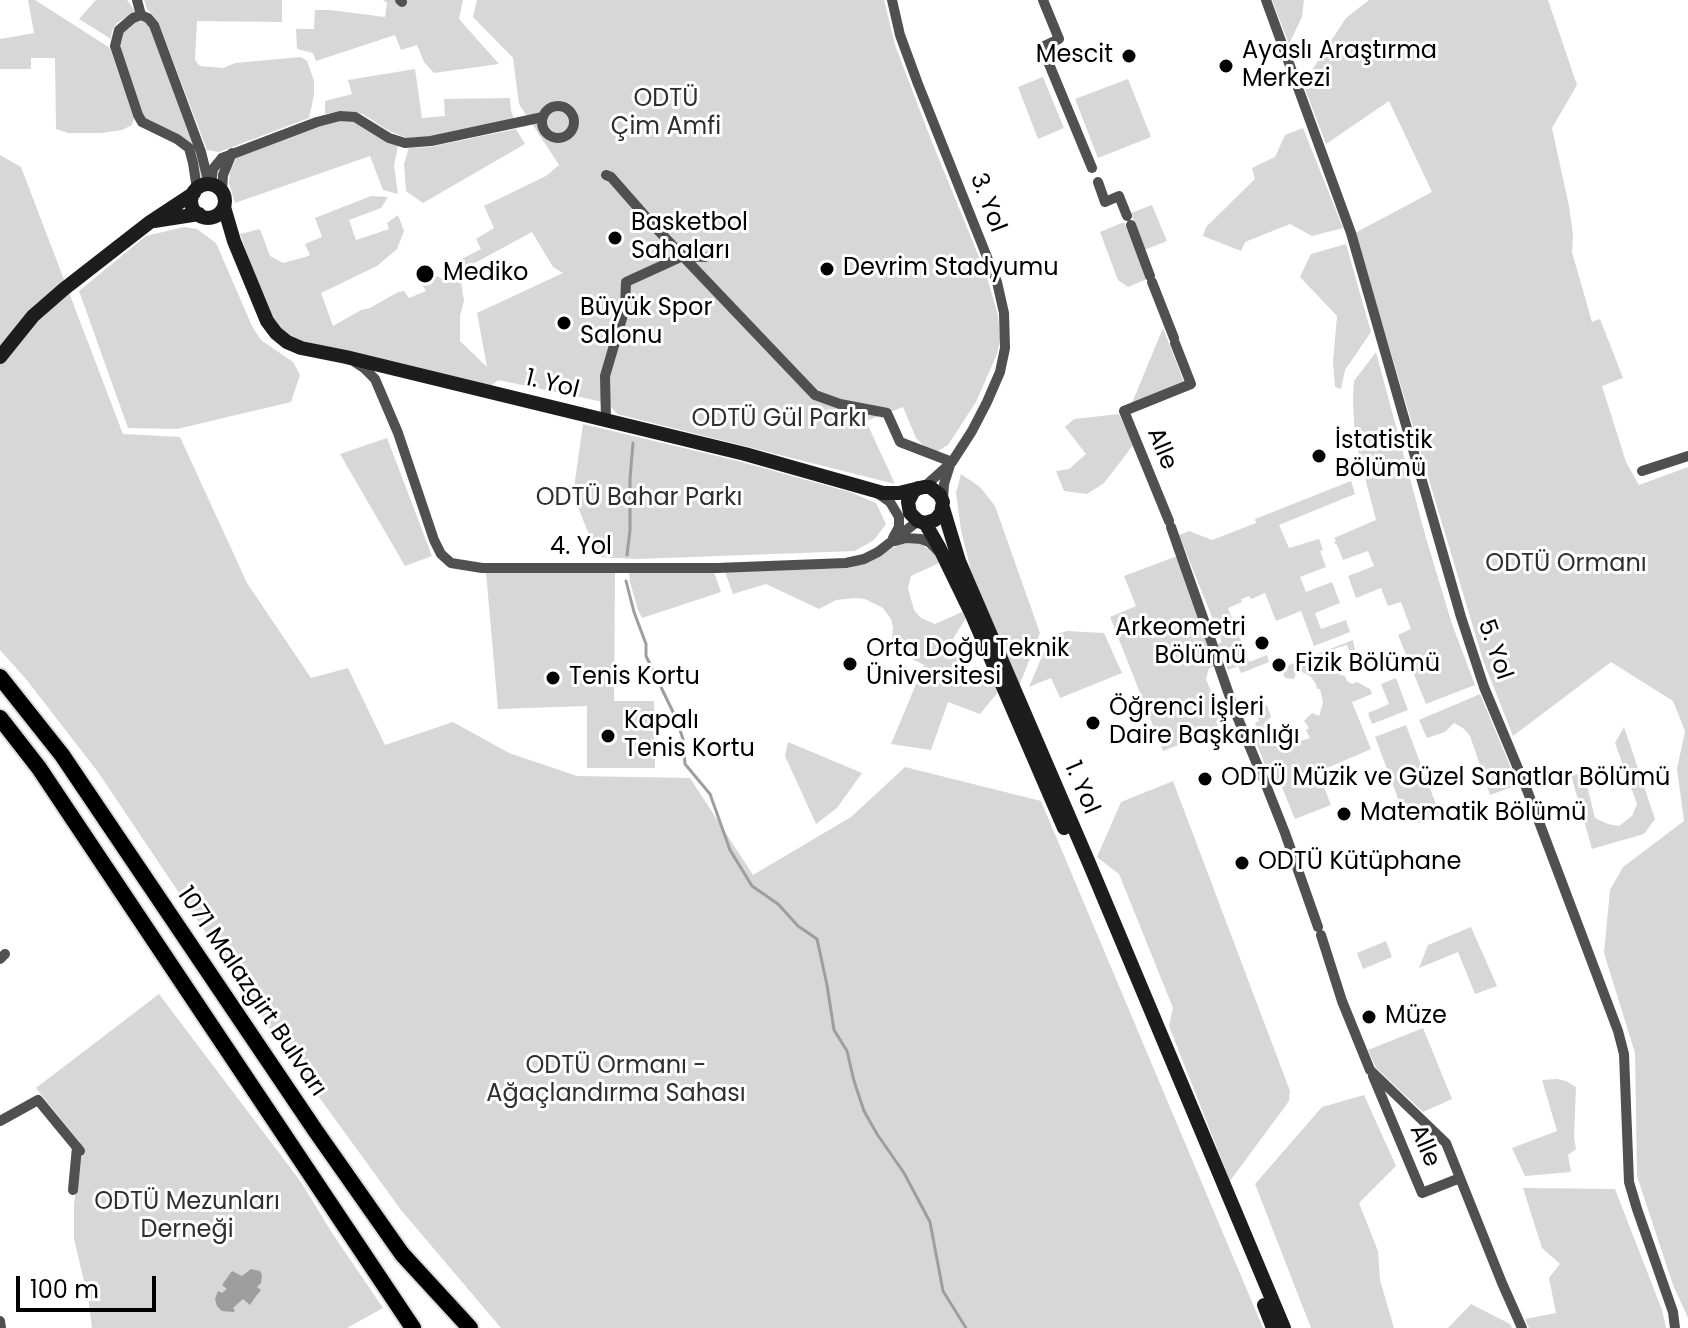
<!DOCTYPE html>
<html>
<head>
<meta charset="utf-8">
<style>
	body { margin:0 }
	#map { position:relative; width:1688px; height:1328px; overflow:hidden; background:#fff; font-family:Poppins,sans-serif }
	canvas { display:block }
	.scale { position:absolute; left:16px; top:1276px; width:140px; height:36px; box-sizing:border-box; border:4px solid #000; border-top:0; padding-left:10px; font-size:24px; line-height:28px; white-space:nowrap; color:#000; -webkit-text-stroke:6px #fff; paint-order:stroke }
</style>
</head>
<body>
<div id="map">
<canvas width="1688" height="1328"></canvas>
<div class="scale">100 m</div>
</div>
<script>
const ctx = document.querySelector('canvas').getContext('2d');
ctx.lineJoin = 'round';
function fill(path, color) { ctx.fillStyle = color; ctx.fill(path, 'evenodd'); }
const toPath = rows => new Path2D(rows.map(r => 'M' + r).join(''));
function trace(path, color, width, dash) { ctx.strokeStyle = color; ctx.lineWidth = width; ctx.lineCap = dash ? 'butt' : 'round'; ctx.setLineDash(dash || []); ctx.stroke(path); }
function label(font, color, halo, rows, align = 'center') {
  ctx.font = font + ' Poppins,sans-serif'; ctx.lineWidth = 6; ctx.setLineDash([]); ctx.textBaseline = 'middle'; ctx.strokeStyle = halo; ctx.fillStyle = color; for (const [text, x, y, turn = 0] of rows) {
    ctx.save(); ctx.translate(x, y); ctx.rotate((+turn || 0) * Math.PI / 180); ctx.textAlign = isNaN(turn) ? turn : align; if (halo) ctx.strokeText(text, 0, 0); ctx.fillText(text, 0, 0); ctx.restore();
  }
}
fill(toPath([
	[28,0,35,0,110,48,134,119,132,125,122,130,102,133,68,133,56,129,55,58,31,58,31,69,0,69,0,39,34,33],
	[96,0,127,0,135,11,116,24,112,31,111,39,79,19],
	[144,0,282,0,282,22,197,21,195,60,200,66,223,68,235,63,301,57,307,61,314,81,314,95,309,118,219,152,207,150,158,21,147,9],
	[383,0,463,0,459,19,499,64,434,73,424,62,417,45,401,50,395,35,316,61,313,53,297,49,296,29,314,29,315,10,330,10,385,17,387,3],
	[477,0,884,0,895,45,930,137,986,274,998,315,1000,340,997,354,976,402,948,445,938,451,927,449,916,438,903,407,866,421,895,484,617,414,608,403,498,380,489,388,285,337,275,325,264,301,240,234,260,229,270,256,283,263,305,257,310,255,305,244,322,237,315,218,371,196,388,197,381,208,349,220,356,240,389,229,387,223,398,215,404,231,397,249,377,266,321,293,333,326,361,310,370,308,398,292,404,291,409,298,426,291,421,282,434,275,443,279,447,269,461,282,464,301,460,316,460,341,487,367,477,313,563,273,553,267,532,232,462,270,458,261,481,249,476,239,494,228,484,206,546,176,559,165,519,104,513,58,473,17],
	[1272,0,1304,0,1302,17,1289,44],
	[1369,0,1548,0,1577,85,1552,128,1569,206,1573,234,1572,252,1592,322,1600,319,1623,378,1602,386,1626,462,1639,485,1688,467,1688,1318,1673,1285,1637,1176,1635,1053,1604,953,1610,890,1623,867,1684,821,1677,769,1685,731,1673,701,1611,662,1513,736,1483,660,1355,233,1432,192,1389,101,1326,144,1303,84,1346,18],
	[148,18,209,184,200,186,189,148,142,122,117,35,125,24],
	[415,69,422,118,445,116,444,99,510,98,511,111,514,119,435,136,407,138,389,131,363,114,342,111,325,114,325,101,352,94,348,80],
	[1043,77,1064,128,1038,139,1018,87],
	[1128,79,1151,137,1098,158,1075,99],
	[340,121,352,121,382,139,398,146,394,165,398,194,383,190,370,156,235,203,229,183,230,172,237,156,326,123],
	[1303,128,1343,228,1312,236,1290,224,1245,242,1241,251,1203,236,1206,227,1255,179,1252,168,1275,157,1285,135],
	[516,129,525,144,423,203,406,191,404,164,409,148,430,147],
	[0,155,21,167,123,434,180,437,247,583,311,678,348,668,385,745,453,722,509,753,577,776,690,778,753,875,851,817,905,767,1041,801,1263,1328,501,1328,401,1210,279,1042,98,772,26,679,0,650],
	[1152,205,1167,241,1144,250,1131,213],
	[1124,222,1147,279,1128,287,1118,280,1100,232],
	[184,227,197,229,216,243,252,326,261,340,293,362,300,375,291,402,177,429,128,428,79,291,146,236],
	[1346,244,1371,332,1345,370,1341,389,1335,387,1333,362,1337,316,1300,277,1311,254],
	[1163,328,1184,382,1132,403],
	[1376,352,1426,538,1452,624,1475,685,1426,704,1398,635,1411,629,1401,602,1388,606,1381,588,1356,598,1348,576,1374,566,1368,551,1343,560,1337,545,1334,543,1336,541,1334,538,1376,520,1355,439,1353,400,1354,381],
	[1119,414,1133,445,1121,461,1104,483,1087,494,1064,491,1056,471,1069,469,1086,454,1065,427,1074,419],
	[583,424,734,460,850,492,876,503,886,524,874,540,855,551,637,559,598,557,573,495],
	[387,438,432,556,405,566,340,454],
	[961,474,980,487,995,506,1040,633,1019,686,971,571,961,530,956,493],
	[1351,481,1355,494,1279,525,1289,548,1319,539,1323,550,1320,551,1326,567,1300,577,1306,592,1332,582,1340,603,1315,613,1321,629,1346,620,1350,632,1314,646,1301,611,1276,621,1265,593,1251,599,1249,596,1241,599,1242,602,1228,608,1249,662,1267,655,1269,662,1241,673,1238,666,1228,670,1218,644,1222,642,1179,535,1189,531,1212,540,1256,523,1255,519],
	[901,543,921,544,936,555,939,563,911,576,908,588,914,610,921,618,935,624,962,612,966,618,953,639,966,672,990,675,998,692,980,714,948,702,931,750,891,744,924,665,891,648,893,628,891,619,883,608,865,599,856,598,836,600,819,609,766,584,733,594,725,572,849,568,871,561],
	[1177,556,1215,666,1209,668,1206,679,1222,719,1216,721,1219,729,1163,751,1110,617,1136,606,1124,576],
	[486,572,615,572,614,701,654,701,655,768,587,768,587,706,498,709],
	[629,572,714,572,721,592,642,618,638,610,630,582],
	[1067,631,1104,633,1122,673,1060,698,1051,678,1029,687,1050,637],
	[1353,640,1355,651,1350,653,1347,645,1334,649,1332,653,1335,661,1339,663,1337,666,1340,675,1345,676,1347,681,1352,684,1357,682,1370,689,1372,694,1352,702,1371,749,1318,772,1331,805,1295,819,1281,785,1277,786,1269,764,1265,765,1252,731,1257,730,1255,723,1259,721,1256,713,1261,711,1260,708,1267,705,1271,717,1263,725,1265,727,1261,732,1275,740,1276,737,1278,738,1278,741,1293,742,1293,738,1295,737,1297,742,1310,738,1306,730,1309,728,1304,721,1312,713,1319,716,1323,703,1320,689,1317,689,1316,684,1310,676,1302,672,1296,673,1294,679,1285,678,1281,668],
	[1396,678,1408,710,1372,724,1368,713,1389,704,1381,684],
	[1480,694,1518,785,1490,795,1470,736,1463,728,1454,723,1445,732,1427,738,1419,720],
	[1406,725,1440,815,1420,823,1405,817,1375,737],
	[1624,727,1655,819,1644,834,1592,849,1571,775,1584,773,1595,818,1608,824,1619,826,1632,816,1637,804,1615,743],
	[788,742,862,773,837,808,816,824,785,756],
	[1173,781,1290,1091,1289,1101,1230,1181,1169,1026,1173,1008,1119,874,1097,857,1121,802],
	[1471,927,1497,986,1475,994,1458,952,1419,968,1428,945],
	[1386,941,1392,957,1363,969,1357,953],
	[159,994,301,1182,332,1233,383,1308,347,1328,92,1328,88,1298,74,1239,74,1205,81,1144,36,1088],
	[1423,1028,1452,1099,1423,1112,1376,1068,1368,1050],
	[1557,1079,1566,1081,1576,1087,1574,1137,1576,1149,1568,1155,1571,1172,1525,1176,1512,1148,1557,1131,1542,1080],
	[1364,1095,1396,1166,1359,1203,1378,1251,1380,1280,1394,1328,1311,1328,1255,1184,1322,1107],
	[1523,1188,1615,1189,1662,1310,1666,1328,1529,1328,1525,1319,1556,1313,1549,1278,1560,1264,1542,1248],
	[1471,1304,1510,1324,1512,1328,1448,1328]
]), '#d7d7d7');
fill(toPath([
	[251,1269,260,1271,262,1275,261,1283,257,1287,261,1290,256,1296,250,1305,243,1299,233,1308,235,1311,233,1312,222,1311,217,1306,215,1299,218,1291,222,1293,227,1289,222,1285,232,1271,242,1276]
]), '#9e9e9e');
trace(toPath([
	[627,555,630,530,630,479,633,443],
	[626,581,634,612,646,644,646,656,673,712],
	[679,727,683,739,685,764,710,794,730,850,752,886,778,904,798,926,817,939,827,985,834,1030,847,1051,854,1081,864,1111,877,1134,904,1173,930,1222,943,1291,966,1328]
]), '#9e9e9e', 3);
const primary = toPath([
	[0,677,62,755,315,1130,402,1254,470,1328],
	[0,718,39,768,413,1328]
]);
trace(primary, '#dbdbdb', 20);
trace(toPath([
	[137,0,141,15],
	[400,0,402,2],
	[892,0,900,35,918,84,997,282,1004,313,1005,348,1000,372,987,402,972,431,952,462,924,487],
	[1043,0,1059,39,1042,47,1092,168],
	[1266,0,1351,233,1461,617,1484,687,1527,790,1618,1031,1624,1054,1629,1182,1637,1209,1673,1312,1675,1328],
	'542 122a16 16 0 1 1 32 0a16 16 0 1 1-32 0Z',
	[606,175,611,177,654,226,815,395,840,404,887,413,900,442,952,462],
	[1098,182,1105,202,1119,196,1127,216],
	[211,183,213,169,222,158,317,122,340,116,355,117,389,138,405,143,431,141,543,117],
	[197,189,193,163,189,148,177,139,142,122,138,115,115,46,119,30,133,18,141,15,148,18,154,25,201,152,209,184],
	[222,191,223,175,232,153],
	[1131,225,1150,276],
	[1152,282,1174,338],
	[355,362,364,368,375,379,398,433,434,540,441,554,451,563,482,568,717,568,846,563,864,559,878,552,918,521],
	[606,421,605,376,625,308,626,282,683,256,705,257],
	[1642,471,1688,456],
	[877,493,890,502,899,517,899,527,893,538],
	[943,500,944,484,950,465],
	[1169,521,1124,411,1191,384,1175,343],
	[1171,527,1214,649],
	[895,541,906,538,921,539,929,542,938,551],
	[1216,657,1234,709,1259,769],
	[1262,775,1285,833,1318,927],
	[1321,935,1342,1001,1370,1070,1446,1143,1502,1283,1522,1328],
	[0,959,5,954],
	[1373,1076,1422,1193,1460,1178],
	[0,1121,38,1100,80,1151],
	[73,1190,77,1147],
	[0,1321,1,1328]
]), '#505050', 10);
trace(toPath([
	'191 201a17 17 0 1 1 34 0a17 17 0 1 1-34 0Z',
	[224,207,234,241,267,321,276,333,287,342,301,348,346,357,745,454,883,493,899,493,924,487,930,487,940,495,943,502,941,513,935,520,925,523,918,521,910,513,908,502,913,492,918,488],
	[154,221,199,214],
	[0,357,33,316,64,289,150,222,194,193],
	[943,508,959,561,1089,863,1284,1328],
	[925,523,939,547,972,615,1064,828],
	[1264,1305,1273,1328]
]), '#1d1d1d', 14);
trace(primary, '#000', 16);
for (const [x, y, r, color] of [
	[1129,56,8,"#000"],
	[1226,66,8,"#000"],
	[615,238,8,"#000"],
	[827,269,8,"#000"],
	[425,274,10,"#000"],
	[564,323,8,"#000"],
	[1319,456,8,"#000"],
	[1262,643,8,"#000"],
	[850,664,8,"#000"],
	[1279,665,8,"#000"],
	[553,678,8,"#000"],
	[1093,723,8,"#000"],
	[608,736,8,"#000"],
	[1205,779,8,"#000"],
	[1344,814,8,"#000"],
	[1242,863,8,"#000"],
	[1369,1017,8,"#000"]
]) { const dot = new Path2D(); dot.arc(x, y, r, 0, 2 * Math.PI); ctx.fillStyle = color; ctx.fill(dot); trace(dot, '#fff', 3); }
label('24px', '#000', '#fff', [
	["Ayaslı Araştırma",1242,52],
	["Merkezi",1242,80],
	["Mescit",1113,56,"right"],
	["Basketbol",631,224],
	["Sahaları",631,252],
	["Devrim Stadyumu",843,269],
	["Mediko",443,274],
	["Büyük Spor",580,309],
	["Salonu",580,337],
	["İstatistik",1335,442],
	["Bölümü",1335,470],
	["Arkeometri",1246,629,"right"],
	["Bölümü",1246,657,"right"],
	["Orta Doğu Teknik",866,650],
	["Üniversitesi",866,678],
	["Fizik Bölümü",1295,665],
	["Tenis Kortu",569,678],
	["Öğrenci İşleri",1109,709],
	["Daire Başkanlığı",1109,737],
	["Kapalı",624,722],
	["Tenis Kortu",624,750],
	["ODTÜ Müzik ve Güzel Sanatlar Bölümü",1221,779],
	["Matematik Bölümü",1360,814],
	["ODTÜ Kütüphane",1258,863],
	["Müze",1385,1017]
], 'left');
label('24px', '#2e2e2e', '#fff', [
	["ODTÜ",666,100],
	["Çim Amfi",666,128],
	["ODTÜ Gül Parkı",779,420],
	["ODTÜ Bahar Parkı",639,499],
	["ODTÜ Ormanı",1566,565],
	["ODTÜ Ormanı -",616,1067],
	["Ağaçlandırma Sahası",616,1095],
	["ODTÜ Mezunları",187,1203],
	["Derneği",187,1231]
]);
label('24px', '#000', '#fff', [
	["3. Yol",987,203,69],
	["1. Yol",552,385,14],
	["Alle",1161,449,68],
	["4. Yol",581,548],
	["5. Yol",1494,650,71],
	["1. Yol",1081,788,67],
	["1071 Malazgirt Bulvarı",251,992,56],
	["Alle",1424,1146,67]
]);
</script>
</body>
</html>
